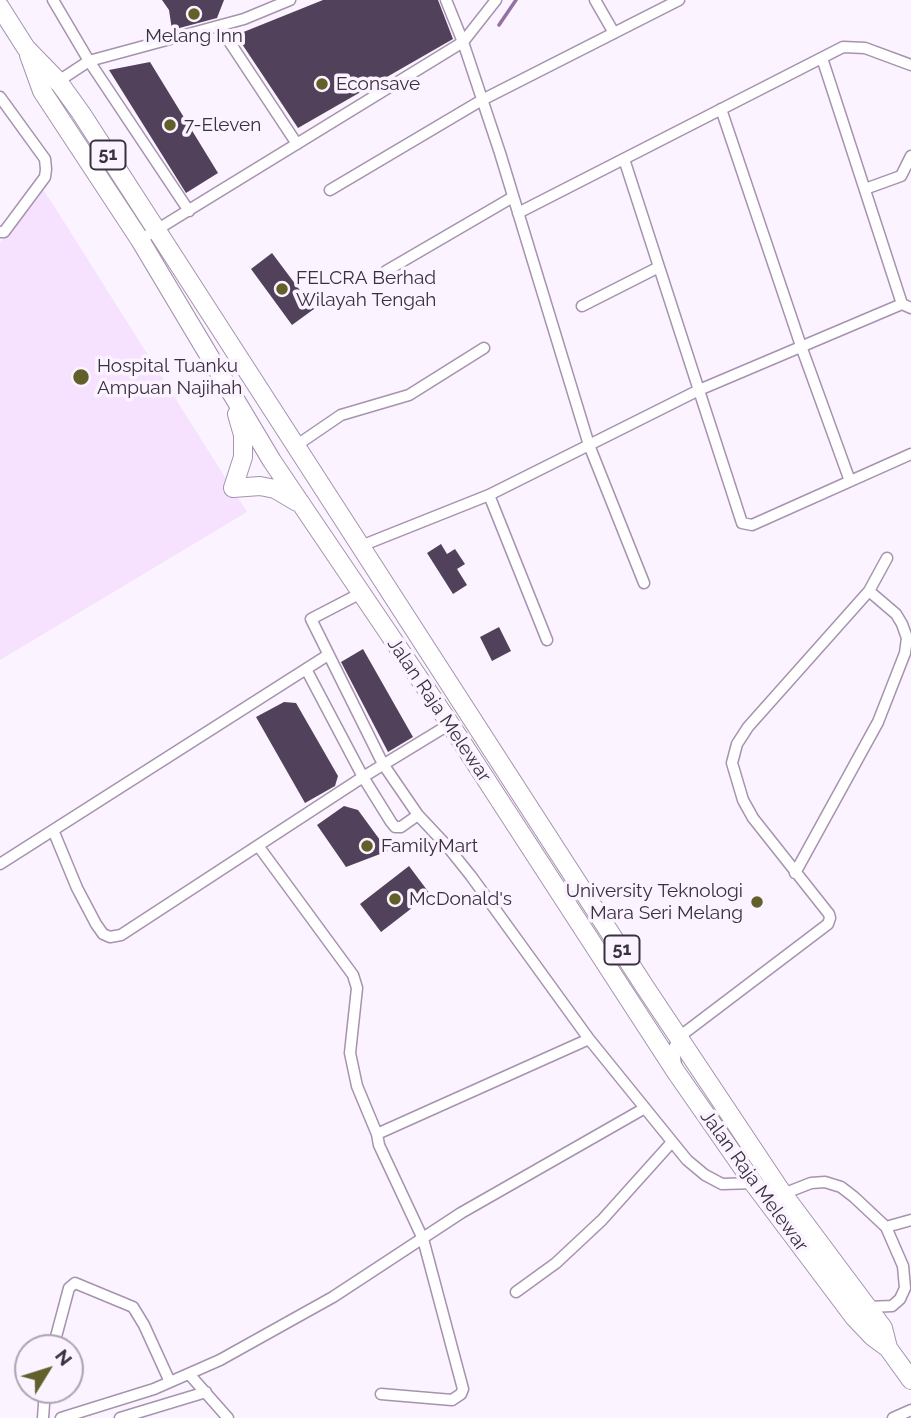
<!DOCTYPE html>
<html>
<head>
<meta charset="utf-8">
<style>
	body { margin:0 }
	#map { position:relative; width:911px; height:1418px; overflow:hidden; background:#fbf3ff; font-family:Raleway,sans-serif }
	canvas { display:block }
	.north { position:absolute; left:14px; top:1334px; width:70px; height:70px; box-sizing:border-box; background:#fbf3ff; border:2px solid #ada5b1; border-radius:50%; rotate:52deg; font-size:19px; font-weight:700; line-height:28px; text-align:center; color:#39313d }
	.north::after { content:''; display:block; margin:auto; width:24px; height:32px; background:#625f2b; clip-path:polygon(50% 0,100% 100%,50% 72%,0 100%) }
</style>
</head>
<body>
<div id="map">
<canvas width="911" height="1418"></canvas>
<div class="north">N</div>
</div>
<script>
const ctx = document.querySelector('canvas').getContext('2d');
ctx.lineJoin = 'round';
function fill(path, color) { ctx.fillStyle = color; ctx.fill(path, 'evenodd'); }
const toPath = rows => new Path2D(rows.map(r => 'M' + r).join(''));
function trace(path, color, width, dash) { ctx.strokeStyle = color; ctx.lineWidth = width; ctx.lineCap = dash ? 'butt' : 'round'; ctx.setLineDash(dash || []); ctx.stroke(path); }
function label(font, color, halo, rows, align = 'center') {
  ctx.font = font + ' Raleway,sans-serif'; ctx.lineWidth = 7; ctx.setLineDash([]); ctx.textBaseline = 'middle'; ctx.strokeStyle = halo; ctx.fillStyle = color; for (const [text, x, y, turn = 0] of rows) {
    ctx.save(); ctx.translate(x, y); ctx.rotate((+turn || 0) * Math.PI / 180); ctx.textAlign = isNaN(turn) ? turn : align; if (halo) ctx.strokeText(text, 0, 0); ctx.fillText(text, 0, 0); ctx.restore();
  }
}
fill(toPath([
	[42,187,247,512,0,660,0,242]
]), '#f6e2ff');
trace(toPath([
	[499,25,516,0]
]), '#9371a3', 3.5);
fill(toPath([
	[162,0,224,0,217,18,172,30,169,10],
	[323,0,438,0,453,39,298,128,236,35],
	[150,62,218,173,186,193,109,70],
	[272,253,314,309,292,325,251,269],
	[441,544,447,554,455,549,465,564,457,569,467,585,453,594,427,553],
	[499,627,511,651,492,661,480,637],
	[363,649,413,737,388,752,341,662],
	[284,702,296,703,338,776,335,786,305,803,256,717],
	[344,806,358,810,388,851,346,867,317,825],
	[409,866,430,894,381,932,360,904]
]), '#52415a');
const minor = toPath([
	[53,0,89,61,189,211],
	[446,0,463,42,500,153,589,445,644,583],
	[595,0,614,33],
	[219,26,297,144],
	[822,58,902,304,911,308],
	[54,84,89,61,244,19,290,0],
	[0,97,45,159,46,169,45,177,4,232,0,232],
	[721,109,801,346,850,481],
	[624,159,742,523,752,525,911,454],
	[865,189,901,176,911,156],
	[330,190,482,100,679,0],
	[518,213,843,47,865,48,911,65],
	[140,240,463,42,496,0],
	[386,271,513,197],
	[582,306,659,267],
	[297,445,341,415,409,395,484,348],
	[489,495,547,640],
	[361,546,489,495,699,390,902,304],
	[361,593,311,619,383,764,418,815,447,846,471,876,589,1039,687,1160,705,1175,722,1184,756,1183],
	[306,669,363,777,391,822,395,827,401,827,418,815],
	[53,830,77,888,96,924,103,934,110,937,121,935,363,777,450,724],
	[259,847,353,975,357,988,350,1053,357,1086,377,1134,589,1039],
	[0,864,328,655],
	[795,873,878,722,905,653,907,638,902,624,896,614,869,591],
	[676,1066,674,1048,679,1037,828,924,830,918,829,914,753,818,743,800,732,763,737,744,748,727,869,591,887,558],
	[377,1134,379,1145,423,1239,463,1389,461,1394,452,1400,381,1394],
	[783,1194,811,1183,825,1182,841,1187,854,1197,886,1227,903,1266,905,1288,900,1299,892,1306,868,1307,864,1309],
	[886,1227,911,1220],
	[516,1292,556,1263,602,1220,672,1142],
	[53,1348,69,1288,75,1283,133,1307,144,1325,170,1382],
	[189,1374,228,1418],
	[43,1418,45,1390],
	[61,1418,154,1389,220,1360,333,1297,461,1213,645,1108],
	[120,1418,206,1392],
	[893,1418,911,1410]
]);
const trunk = toPath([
	[0,7,26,48,58,81,81,113,645,987,783,1194,883,1328,888,1348],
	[29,55,42,91,140,240,272,461,450,724,676,1072,754,1184,854,1317,873,1337,888,1348,911,1380],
	[233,488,243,457,243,435,237,414],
	[233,488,260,486,275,489,297,502]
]);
trace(minor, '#a693ae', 13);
trace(trunk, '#a693ae', 20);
trace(minor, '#fff', 10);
trace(trunk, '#fff', 18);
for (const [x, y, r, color] of [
	[194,14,7,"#625f2b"],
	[322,84,7,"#625f2b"],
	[170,125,7,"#625f2b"],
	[282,289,7,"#625f2b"],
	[81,377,9,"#625f2b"],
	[367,846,7,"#625f2b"],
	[395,899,7,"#625f2b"],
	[757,902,7,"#625f2b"]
]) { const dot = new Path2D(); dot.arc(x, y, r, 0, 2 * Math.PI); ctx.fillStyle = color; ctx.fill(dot); trace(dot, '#fbf3ff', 2.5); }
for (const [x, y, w] of [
	[108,155,35],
	[622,950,35]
]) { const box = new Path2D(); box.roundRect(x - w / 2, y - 14.5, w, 29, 5); ctx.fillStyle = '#fbf3ff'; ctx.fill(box); trace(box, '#39313d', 2); }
label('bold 18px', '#39313d', null, [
	["51",108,155],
	["51",622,950]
]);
label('19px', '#39313d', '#fbf3ff', [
	["Melang Inn",194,36,"center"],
	["Econsave",336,84],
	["7-Eleven",184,125],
	["FELCRA Berhad",296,278],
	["Wilayah Tengah",296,300],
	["Hospital Tuanku",97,366],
	["Ampuan Najihah",97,388],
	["FamilyMart",381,846],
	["University Teknologi",743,891,"right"],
	["Mara Seri Melang",743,913,"right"],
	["McDonald's",409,899]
], 'left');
label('19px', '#39313d', '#fbf3ff', [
	["Jalan Raja Melewar",439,710,56],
	["Jalan Raja Melewar",754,1181,54]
]);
</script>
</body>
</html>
